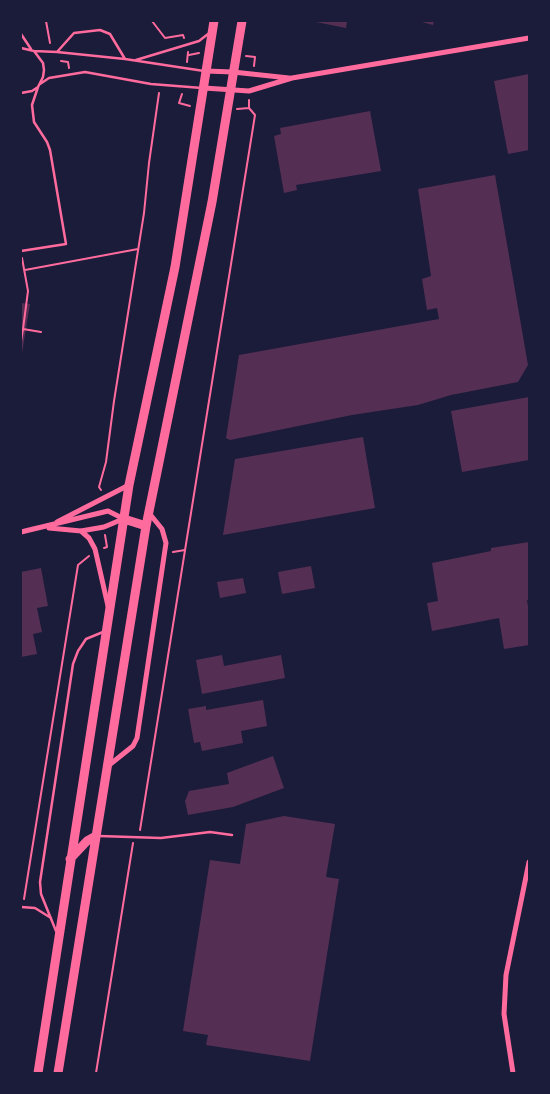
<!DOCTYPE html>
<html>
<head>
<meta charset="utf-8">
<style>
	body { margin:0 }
	#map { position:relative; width:550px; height:1094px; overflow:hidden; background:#1b1b3a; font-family:Helvetica,sans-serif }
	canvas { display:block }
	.frame { position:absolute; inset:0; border:22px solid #1b1b3a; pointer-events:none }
</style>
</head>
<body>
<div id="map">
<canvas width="550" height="1094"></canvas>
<div class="frame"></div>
</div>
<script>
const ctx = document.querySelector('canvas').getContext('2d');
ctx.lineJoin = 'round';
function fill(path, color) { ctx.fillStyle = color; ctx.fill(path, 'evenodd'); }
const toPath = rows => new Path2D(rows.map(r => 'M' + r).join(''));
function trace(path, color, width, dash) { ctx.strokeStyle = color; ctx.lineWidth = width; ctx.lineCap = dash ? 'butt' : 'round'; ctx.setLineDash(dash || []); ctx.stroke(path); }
fill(toPath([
	[311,21,347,21,346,28],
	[418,21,434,21,433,25],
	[529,74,529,150,508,154,494,81],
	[370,111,381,171,296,185,297,190,284,193,274,136,281,134,280,128],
	[495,175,528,365,518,382,451,395,418,405,352,415,230,440,226,438,239,355,439,319,437,308,427,310,422,279,431,276,418,189],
	[21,303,30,304,22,353,21,353],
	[529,397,529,460,462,472,451,411],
	[363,437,375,508,223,535,235,459],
	[529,542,529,600,527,600,529,612,529,645,504,649,499,618,432,631,427,603,438,601,432,563,491,551,491,548],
	[311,566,315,588,282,594,278,572],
	[41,568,48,606,37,608,42,632,33,634,37,654,21,657,21,572],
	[243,578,246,593,220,598,217,582],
	[222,655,224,666,281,655,285,678,202,694,196,660],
	[263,700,267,726,241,731,243,743,202,751,200,742,194,743,188,709,206,706,206,710],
	[273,756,284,788,233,807,188,815,185,801,189,791,229,784,227,773],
	[284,816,335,824,326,877,339,879,310,1061,206,1045,208,1035,183,1031,210,860,240,864,246,824]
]), '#542f53');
trace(toPath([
	[46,21,50,43],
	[152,21,165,38,183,35,184,38],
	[189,55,199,53],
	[246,56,255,57,254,66],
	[61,61,68,62,69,68],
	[187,62,188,52],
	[182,94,179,103,190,106],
	[237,109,249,108,249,100],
	[22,258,28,291,23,329,41,332],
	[25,270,138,249],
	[21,341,23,329],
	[101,490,99,487,106,462,114,401,144,213,149,163,159,93],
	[104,548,107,547,105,535],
	[173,552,185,550],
	[140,830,255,115,249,108],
	[24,899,78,565,89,556],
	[96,1073,133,843]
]), '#ff6b9d', 2);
trace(toPath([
	[21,34,31,49],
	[21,48,34,51,43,63,44,70,43,77,38,87,32,91,21,93],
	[34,51,57,52,125,59,204,71],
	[57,52,74,33,100,30,110,34,125,59],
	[136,60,199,41,208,34],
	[40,84,49,78,85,72,151,84,202,88],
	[21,251,66,244,50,150,47,142,34,122,32,105,38,87],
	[99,836,161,838,210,832,232,835],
	[21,907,35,908,51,918],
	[56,931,41,894,40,882,73,664,78,651,86,639,103,632]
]), '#ff6b9d', 2.5);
trace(toPath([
	[206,71,233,72,289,78],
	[204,88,249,91,292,78,529,38],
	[57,522,129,485],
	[49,528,81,531,104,527,123,519],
	[81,531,89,538,95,549,108,606],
	[21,532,108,511,124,519],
	[108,766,133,746,137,738,166,543,162,529,149,513],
	[513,1073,504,1014,506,975,529,862]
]), '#ff6b9d', 5);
trace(toPath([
	[124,519,146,526],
	[70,859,87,841,96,836],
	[38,1073,129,485,175,267,214,21],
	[58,1073,146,526,212,202,242,21]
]), '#ff6b9d', 9);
</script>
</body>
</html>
